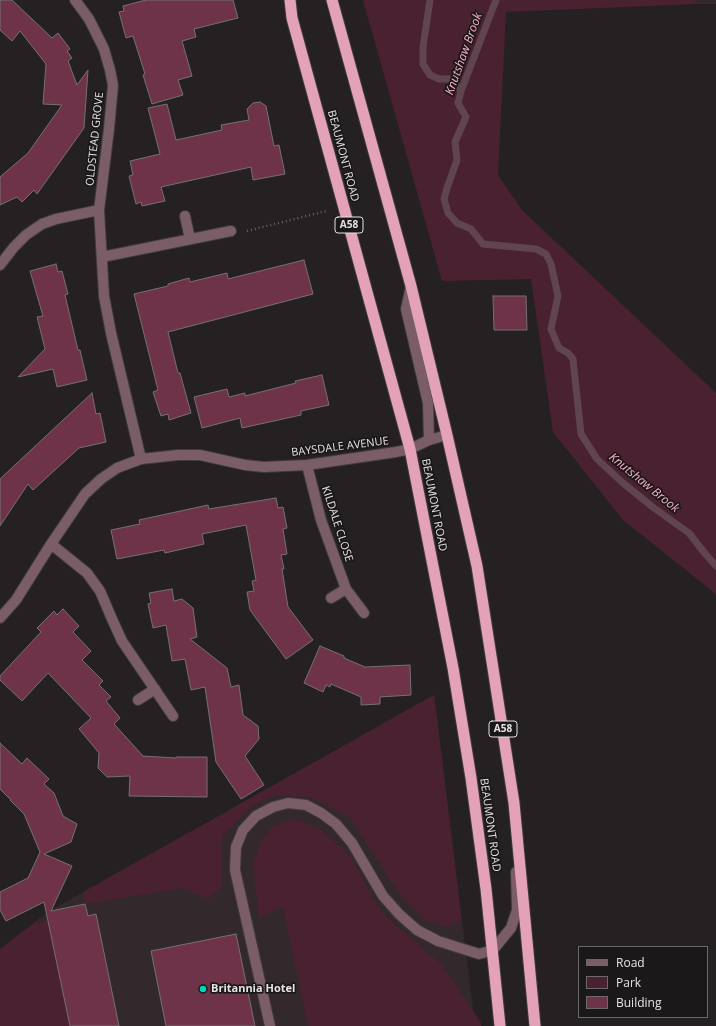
<!DOCTYPE html>
<html>
<head>
<meta charset="utf-8">
<style>
	body { margin:0 }
	#map { position:relative; width:716px; height:1026px; overflow:hidden; background:#252122; font-family:"Open Sans",sans-serif }
	canvas { display:block }
	.legend { position:absolute; left:578px; top:946px; width:130px; height:72px; box-sizing:border-box; background:#1b1819; border:1px solid #6c696a; margin:0; padding:5px 7px; list-style:none; font-size:12px; color:#e6e3e4 }
	.legend li { display:flex; align-items:center; gap:8px; height:20px }
	.legend b { width:20px; border:1px solid #6c696a }
</style>
</head>
<body>
<div id="map">
<canvas width="716" height="1026"></canvas>
<ul class="legend">
<li><b style="height:5px;background:#7a5d66"></b>Road</li>
<li><b style="height:11px;background:#4a2131"></b>Park</li>
<li><b style="height:11px;background:#6e3349"></b>Building</li>
</ul>
</div>
<script>
const ctx = document.querySelector('canvas').getContext('2d');
ctx.lineJoin = 'round';
function fill(path, color) { ctx.fillStyle = color; ctx.fill(path, 'evenodd'); }
const toPath = rows => new Path2D(rows.map(r => 'M' + r).join(''));
function trace(path, color, width, dash) { ctx.strokeStyle = color; ctx.lineWidth = width; ctx.lineCap = dash ? 'butt' : 'round'; ctx.setLineDash(dash || []); ctx.stroke(path); }
function label(font, color, halo, rows, align = 'center') {
  ctx.font = font + ' "Open Sans",sans-serif'; ctx.lineWidth = 3.5; ctx.setLineDash([]); ctx.textBaseline = 'middle'; ctx.strokeStyle = halo; ctx.fillStyle = color; for (const [text, x, y, turn = 0] of rows) {
    ctx.save(); ctx.translate(x, y); ctx.rotate((+turn || 0) * Math.PI / 180); ctx.textAlign = isNaN(turn) ? turn : align; if (halo) ctx.strokeText(text, 0, 0); ctx.fillText(text, 0, 0); ctx.restore();
  }
}
fill(toPath([
	[695,0,716,0,716,4,695,4],
	[434,695,475,1026,0,1026,35,925,48,912]
]), '#33292c');
fill(toPath([
	[363,0,695,0,695,4,506,12,498,175,522,210,716,393,716,594,623,520,553,432,531,279,442,281],
	[434,695,462,921,447,927,425,920,401,896,349,816,313,798,275,795,250,807,222,837,222,886,209,899,181,888,85,904,83,892],
	[294,819,319,828,350,856,381,912,442,965,481,1023,481,1026,308,1026,283,907,259,917,253,866,260,843,272,827],
	[48,912,36,924,48,920,70,1026,0,1026,0,949]
]), '#4a2131');
trace(toPath([
	[430,0,423,47,423,64,430,75,439,79,450,79,461,91],
	[496,0,461,91,458,103,466,117,455,142,457,160,447,188,444,199,448,213,457,223,471,229,483,244,536,249,546,254,551,264,558,296,551,329,559,348,568,353,573,359,581,434,597,459,623,483,654,508,689,533,703,551,716,566]
]), '#604550', 7);
const building = toPath([
	[0,0,12,0,52,38,58,33,70,49,67,51,72,58,68,61,77,85,88,70,84,128,37,194,34,190,22,202,17,197,0,205,0,177,28,153,62,105,43,104,46,64,20,31,12,41,0,30,0,0],
	[146,0,233,0,238,18,194,29,196,37,182,41,192,76,178,80,183,95,152,104,143,75,145,74,133,36,126,38,119,12,124,11,123,6,146,0],
	[260,102,266,106,274,146,279,145,285,174,253,180,251,167,161,187,165,201,142,206,141,202,136,204,129,176,133,175,130,161,160,154,148,108,167,104,176,140,222,130,221,125,249,120,247,109,253,103,260,102],
	[304,260,313,294,168,332,178,373,180,373,191,413,169,420,168,414,161,416,153,392,158,390,134,294,168,286,168,284,189,278,190,282,227,273,228,279,304,260],
	[56,264,58,272,62,271,68,294,65,295,78,350,80,350,87,380,57,387,53,369,18,377,45,349,37,317,43,316,30,271,56,264],
	[493,296,526,296,527,330,494,330,493,296],
	[322,375,329,405,301,411,301,415,242,428,240,418,202,428,194,397,227,389,229,397,245,393,245,396,296,383,295,381,322,375],
	[92,393,96,414,100,413,106,442,79,448,33,490,28,484,0,526,0,479,92,393],
	[276,498,278,508,283,507,287,528,283,529,287,554,281,555,284,569,282,569,288,607,313,640,286,659,250,610,247,592,254,591,252,581,256,580,246,525,202,534,204,544,165,553,164,550,117,559,111,530,140,524,139,520,208,505,209,509,276,498],
	[172,589,174,601,182,599,193,608,197,637,190,639,227,668,231,687,239,685,243,715,258,726,259,739,245,756,264,785,241,799,216,762,205,687,191,690,185,659,172,661,166,625,153,628,148,604,151,603,149,593,172,589],
	[63,609,79,626,73,632,91,651,82,660,103,681,99,685,111,697,106,701,120,718,114,724,143,756,176,758,176,757,207,757,207,797,129,796,130,776,107,777,98,768,99,753,79,729,91,718,48,673,22,701,0,680,0,676,41,632,37,628,54,611,57,615,63,609],
	[320,646,344,656,344,658,365,667,410,665,411,695,380,697,380,704,361,705,361,697,331,684,330,687,326,685,323,692,304,683,320,646],
	[0,743,22,764,27,758,49,779,44,784,54,793,63,816,77,824,71,842,44,854,72,866,51,911,85,904,88,916,96,914,119,1026,70,1026,44,902,6,921,0,910,0,892,28,878,40,852,24,814,10,800,11,800,0,789,0,743],
	[236,934,255,1026,166,1026,151,951,236,934]
]);
fill(building, '#6e3349');
trace(building, '#757172', 1);
const service = toPath([
	[411,286,406,309,428,403,429,440],
	[270,1026,235,870,236,847,243,830,256,816,273,807,288,803,306,805,321,813,336,824,352,843,383,896,399,914,417,930,438,941,479,954,493,950,511,928,517,910,516,872]
]);
const minor = toPath([
	[75,0,89,19,104,49,110,70,113,85,109,129,99,210,104,296,111,333,141,459],
	[185,216,190,239],
	[102,257,231,231],
	[0,265,14,247,26,235,42,224,56,219,99,210],
	[307,465,321,520,346,589],
	[51,544,87,573,100,591,112,619,122,641,173,716],
	[331,598,346,589,364,613],
	[0,618,16,600,51,544,85,494,101,479,117,468,141,459,178,455,200,455,245,465,264,467,307,465,396,452,410,449,429,440,447,435],
	[138,700,155,689]
]);
const trunk = toPath([
	[290,0,292,18,410,449,453,668,471,778,486,889,500,1026],
	[332,0,411,286,447,435,477,566,514,803,535,1026]
]);
trace(service, '#403c3d', 12);
trace(minor, '#403c3d', 12);
trace(trunk, '#403c3d', 13);
trace(toPath([
	[247,231,326,211]
]), '#666364', 2.5, [1, 3]);
trace(service, '#7a5d66', 10);
trace(minor, '#7a5d66', 10);
trace(trunk, '#e4a2b8', 11);
for (const [x, y, r, color] of [
	[203,989,4,"#00d5b7"]
]) { const dot = new Path2D(); dot.arc(x, y, r, 0, 2 * Math.PI); ctx.fillStyle = color; ctx.fill(dot); trace(dot, '#1b1819', 1.5); }
for (const [x, y, w] of [
	[349,225,28],
	[503,729,28]
]) { const box = new Path2D(); box.roundRect(x - w / 2, y - 8, w, 16, 3); ctx.fillStyle = '#1b1819'; ctx.fill(box); trace(box, '#e6e3e4', 1); }
label('bold 10px', '#e6e3e4', null, [
	["A58",349,225],
	["A58",503,729]
]);
label('11px', '#e6e3e4', '#1b1819', [
	["OLDSTEAD GROVE",95,139,-84],
	["BEAUMONT ROAD",343,156,75],
	["BAYSDALE AVENUE",340,447,-7],
	["BEAUMONT ROAD",434,505,79],
	["KILDALE CLOSE",337,524,72],
	["BEAUMONT ROAD",490,825,82]
]);
label('bold 11px', '#e6e3e4', '#1b1819', [
	["Britannia Hotel",211,989]
], 'left');
label('italic 12px', '#fbaec8', '#1b1819', [
	["Knutshaw Brook",464,54,-70],
	["Knutshaw Brook",644,483,39]
]);
</script>
</body>
</html>
